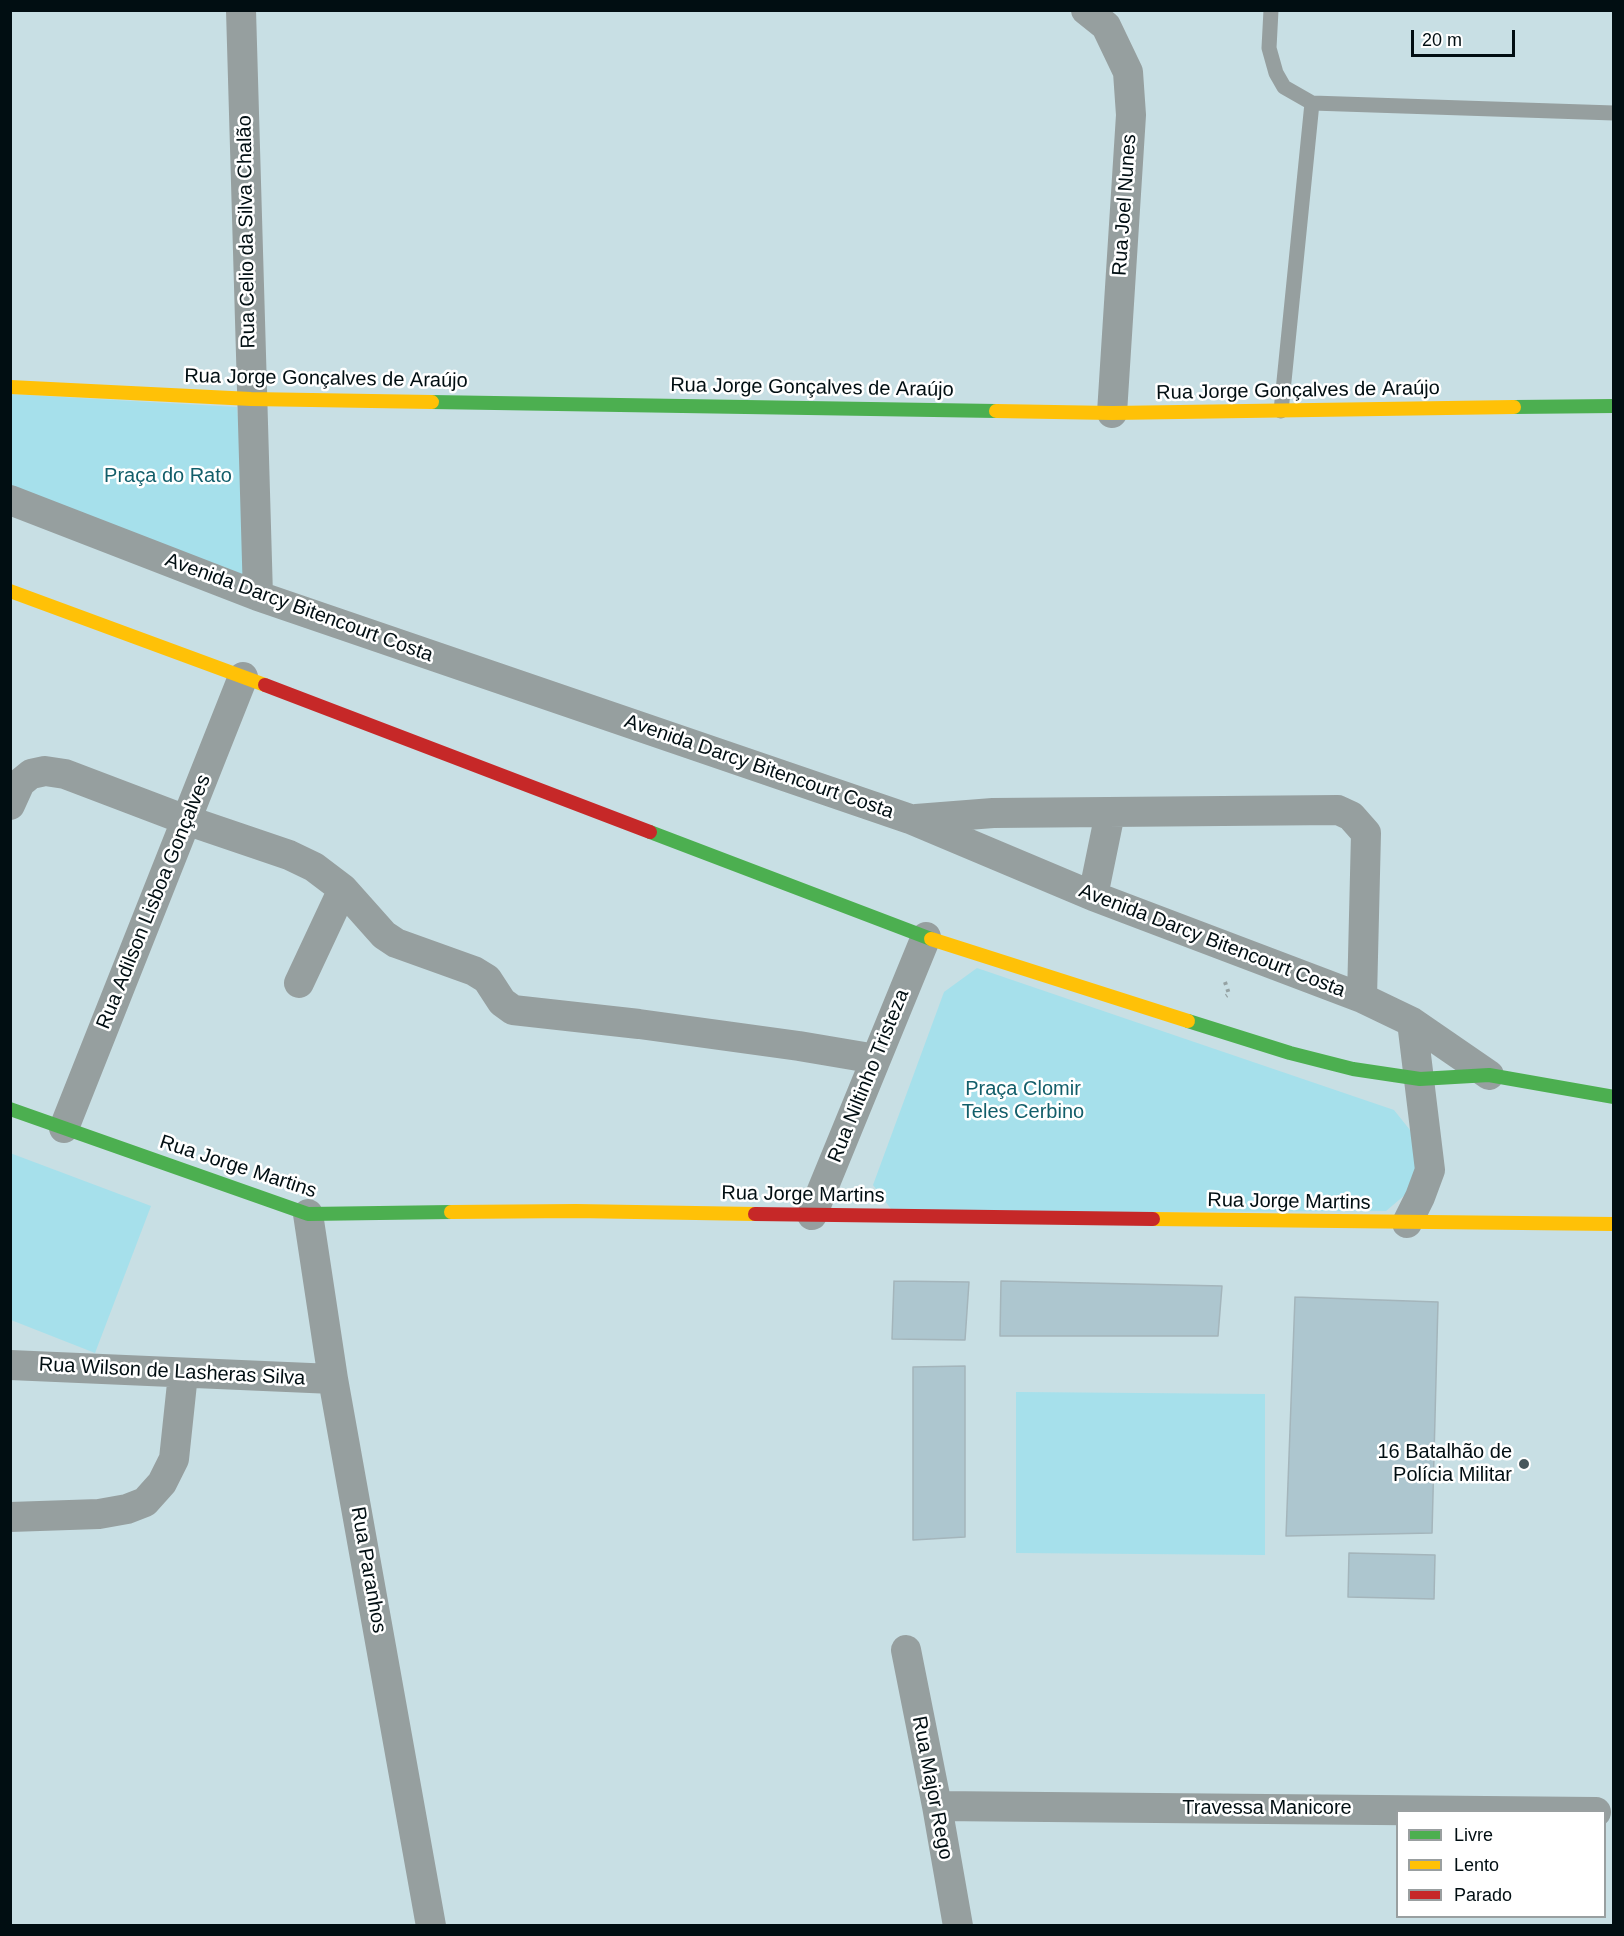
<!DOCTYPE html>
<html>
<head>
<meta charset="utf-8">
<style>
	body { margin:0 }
	#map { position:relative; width:1624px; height:1936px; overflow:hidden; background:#c8dfe4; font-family:Helvetica,sans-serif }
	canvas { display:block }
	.frame { position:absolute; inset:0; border:12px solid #010e12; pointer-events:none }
	.legend { position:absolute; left:1396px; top:1810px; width:210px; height:108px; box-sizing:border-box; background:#fff; border:2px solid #999fa0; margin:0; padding:8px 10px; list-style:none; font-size:18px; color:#010e12 }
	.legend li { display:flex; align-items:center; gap:12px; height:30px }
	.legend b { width:30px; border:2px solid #999fa0 }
	.scale { position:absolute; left:1411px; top:30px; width:104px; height:27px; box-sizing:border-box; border:3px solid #010e12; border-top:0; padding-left:8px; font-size:18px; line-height:21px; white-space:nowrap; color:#010e12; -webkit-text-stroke:4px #fff; paint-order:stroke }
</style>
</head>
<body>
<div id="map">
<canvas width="1624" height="1936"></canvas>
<div class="frame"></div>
<ul class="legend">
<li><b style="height:8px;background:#4caf50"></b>Livre</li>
<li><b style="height:8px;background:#ffc107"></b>Lento</li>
<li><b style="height:8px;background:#c62828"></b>Parado</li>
</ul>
<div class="scale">20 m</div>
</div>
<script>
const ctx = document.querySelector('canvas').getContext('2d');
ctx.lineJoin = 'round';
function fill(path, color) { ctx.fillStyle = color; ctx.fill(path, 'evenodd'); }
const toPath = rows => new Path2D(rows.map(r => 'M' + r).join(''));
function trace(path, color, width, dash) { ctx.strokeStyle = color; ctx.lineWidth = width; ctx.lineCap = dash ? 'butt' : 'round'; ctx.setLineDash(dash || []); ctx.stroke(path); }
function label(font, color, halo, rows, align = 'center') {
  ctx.font = font + ' Helvetica,sans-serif'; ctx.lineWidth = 5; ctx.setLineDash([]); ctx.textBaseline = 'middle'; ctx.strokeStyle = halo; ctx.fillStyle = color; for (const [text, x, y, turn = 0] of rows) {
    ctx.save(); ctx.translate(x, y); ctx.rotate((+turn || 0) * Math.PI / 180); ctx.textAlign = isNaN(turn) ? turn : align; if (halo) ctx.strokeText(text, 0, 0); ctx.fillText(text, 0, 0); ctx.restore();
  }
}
fill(toPath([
	[10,394,237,407,253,585,11,492],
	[977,968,1394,1110,1422,1145,1419,1183,1386,1211,894,1213,873,1185,944,992],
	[10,1153,151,1206,95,1353,11,1320],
	[1016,1392,1265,1394,1265,1555,1016,1553]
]), '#a6e0eb');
const building = toPath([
	[894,1281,969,1282,965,1340,892,1339,894,1281],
	[1001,1281,1222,1286,1218,1336,1000,1336,1001,1281],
	[1295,1297,1438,1302,1432,1533,1286,1536,1295,1297],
	[965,1366,965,1537,913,1540,913,1367,965,1366],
	[1349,1553,1435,1555,1434,1599,1348,1597,1349,1553]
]);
fill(building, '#adc6cf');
trace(building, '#a4b5bb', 1.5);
trace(toPath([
	[1225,982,1229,994,1226,996]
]), '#95a2a3', 4, [3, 4.5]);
trace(toPath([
	[1271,10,1269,48,1276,73,1284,87,1312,103,1614,113],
	[1281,411,1312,103]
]), '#969f9f', 15);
trace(toPath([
	[241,10,258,596],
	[1086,10,1106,26,1128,72,1131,115,1112,413],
	[10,500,258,596,910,819,1093,896,1362,998,1412,1022,1489,1075],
	[10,805,20,783,31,774,45,771,65,774,186,820,289,855,314,867,343,889,384,935,396,943,474,971,487,979,502,1002,513,1010,639,1024,799,1046,876,1059],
	[916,819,993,813,1338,810,1351,816,1366,833,1362,998],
	[1093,896,1110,813],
	[299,983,343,889],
	[64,1128,243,677],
	[308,1214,333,1379,431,1926],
	[812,1215,926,937],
	[1407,1223,1420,1197,1430,1170,1412,1022],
	[10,1365,333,1379],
	[10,1517,99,1514,127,1509,145,1502,162,1483,174,1459,183,1374],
	[906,1650,937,1806,958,1926],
	[937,1806,1596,1812]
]), '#969f9f', 30);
trace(toPath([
	[432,402,996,411],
	[1514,407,1614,406],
	[650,832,931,939],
	[1188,1021,1290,1053,1353,1069,1420,1079,1489,1075,1614,1097],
	[10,1109,308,1214,451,1212]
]), '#4caf50', 14);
trace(toPath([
	[10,387,251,399,432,402],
	[996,411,1112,413,1514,407],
	[10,591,265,685],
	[931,939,1188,1021],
	[451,1212,576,1211,755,1214],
	[1153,1219,1614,1224]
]), '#ffc107', 14);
trace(toPath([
	[265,685,650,832],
	[755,1214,1153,1219]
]), '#c62828', 14);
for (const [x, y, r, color] of [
	[1524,1464,6,"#47575c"]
]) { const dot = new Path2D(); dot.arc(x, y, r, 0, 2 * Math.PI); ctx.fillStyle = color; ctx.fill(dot); trace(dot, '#fff', 2); }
label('20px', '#010e12', '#fff', [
	["Rua Joel Nunes",1125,205,-86],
	["Rua Celio da Silva Chalão",247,232,-91],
	["Rua Jorge Gonçalves de Araújo",326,379,1],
	["Rua Jorge Gonçalves de Araújo",812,388,1],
	["Rua Jorge Gonçalves de Araújo",1298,391,-1],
	["Avenida Darcy Bitencourt Costa",299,608,20],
	["Avenida Darcy Bitencourt Costa",759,767,19],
	["Rua Adilson Lisboa Gonçalves",154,902,-68],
	["Avenida Darcy Bitencourt Costa",1212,941,21],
	["Rua Niltinho Tristeza",869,1076,-68],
	["Rua Jorge Martins",238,1167,18],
	["Rua Jorge Martins",803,1195,1],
	["Rua Jorge Martins",1289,1202,1],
	["Rua Wilson de Lasheras Silva",172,1372,3],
	["Rua Paranhos",368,1570,80],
	["Rua Major Rego",932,1788,79],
	["Travessa Manicore",1267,1808]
]);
label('20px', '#125e6a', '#fff', [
	["Praça do Rato",168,476],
	["Praça Clomir",1023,1089],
	["Teles Cerbino",1023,1112]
]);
label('20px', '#010e12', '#fff', [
	["16 Batalhão de",1512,1452],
	["Polícia Militar",1512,1475]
], 'right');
</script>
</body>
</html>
